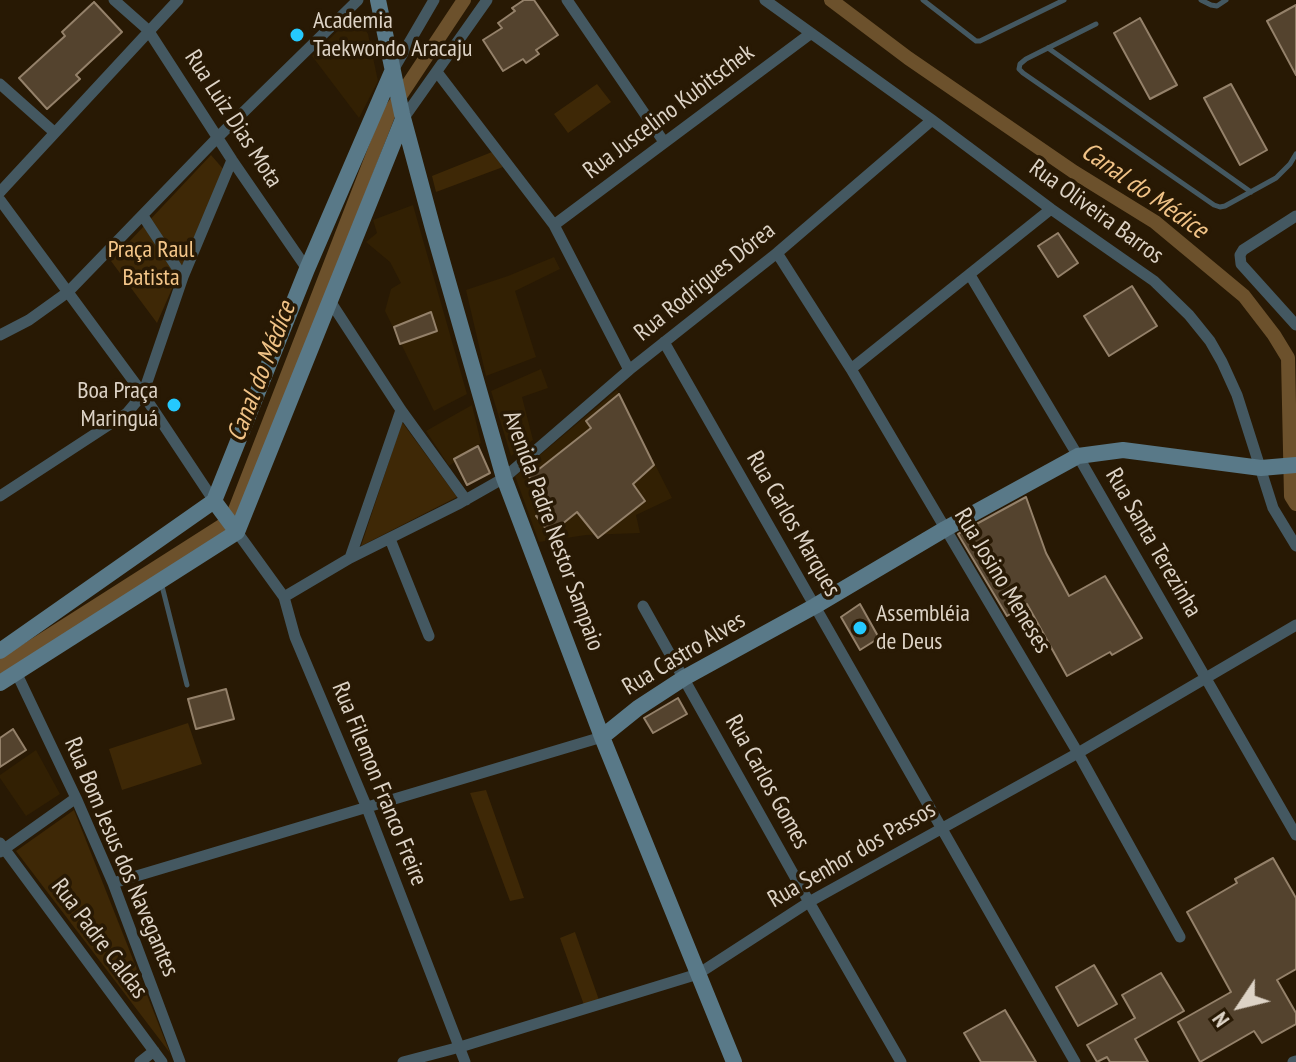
<!DOCTYPE html>
<html>
<head>
<meta charset="utf-8">
<style>
	body { margin:0 }
	#map { position:relative; width:1296px; height:1062px; overflow:hidden; background:#281904; font-family:"PT Sans Narrow",sans-serif }
	canvas { display:block }
	.north { position:absolute; left:1200px; top:966px; width:80px; height:80px; -webkit-text-stroke:6px #281904; paint-order:stroke; rotate:235deg; font-size:22px; font-weight:700; line-height:32px; text-align:center; color:#ddd3c6 }
	.north::after { content:''; display:block; margin:auto; width:28px; height:36px; background:#ddd3c6; clip-path:polygon(50% 0,100% 100%,50% 72%,0 100%) }
</style>
</head>
<body>
<div id="map">
<canvas width="1296" height="1062"></canvas>
<div class="north">N</div>
</div>
<script>
const ctx = document.querySelector('canvas').getContext('2d');
ctx.lineJoin = 'round';
function fill(path, color) { ctx.fillStyle = color; ctx.fill(path, 'evenodd'); }
const toPath = rows => new Path2D(rows.map(r => 'M' + r).join(''));
function trace(path, color, width, dash) { ctx.strokeStyle = color; ctx.lineWidth = width; ctx.lineCap = dash ? 'butt' : 'round'; ctx.setLineDash(dash || []); ctx.stroke(path); }
function label(font, color, halo, rows, align = 'center') {
  ctx.font = font + ' "PT Sans Narrow",sans-serif'; ctx.lineWidth = 7; ctx.setLineDash([]); ctx.textBaseline = 'middle'; ctx.strokeStyle = halo; ctx.fillStyle = color; for (const [text, x, y, turn = 0] of rows) {
    ctx.save(); ctx.translate(x, y); ctx.rotate((+turn || 0) * Math.PI / 180); ctx.textAlign = isNaN(turn) ? turn : align; if (halo) ctx.strokeText(text, 0, 0); ctx.fillText(text, 0, 0); ctx.restore();
  }
}
fill(toPath([
	[355,14,368,34,378,81,359,118,312,56],
	[413,205,467,394,434,411,385,311,391,289,401,283,390,262,366,242,377,233,373,220],
	[554,257,560,269,515,291,536,357,486,376,466,290,508,276],
	[541,369,548,388,522,397,533,440,511,456,491,391],
	[617,390,672,498,636,515,640,533,586,535,539,542,515,476],
	[472,405,481,443,449,466,426,431],
	[36,750,60,794,26,816,0,778,0,775]
]), '#322003');
fill(toPath([
	[597,84,611,102,568,133,554,114],
	[492,152,503,167,436,192,432,176],
	[211,155,224,170,157,323,111,261],
	[402,422,457,497,361,546],
	[188,723,202,764,122,790,109,749],
	[486,790,524,898,510,901,470,793],
	[74,810,170,1053,16,851],
	[575,932,599,1000,584,1005,560,938]
]), '#3e2806');
trace(toPath([
	[831,0,908,58,1074,172,1155,222,1244,296,1274,335,1288,358,1291,496,1296,504],
	[0,667,231,520,389,113,464,0]
]), '#6c512c', 14);
const building = toPath([
	[524,0,534,0,558,35,536,50,539,54,526,63,523,59,503,71,483,40,502,28,498,23,515,11,512,8,524,0],
	[94,2,122,32,76,75,80,79,47,109,19,78,65,36,62,32,94,2],
	[1296,5,1296,75,1267,21,1296,5],
	[1140,18,1177,85,1150,99,1114,33,1140,18],
	[1231,84,1267,150,1240,165,1204,98,1231,84],
	[1058,233,1078,263,1058,277,1038,246,1058,233],
	[1132,286,1157,326,1109,356,1084,316,1132,286],
	[431,312,437,331,400,344,394,327,431,312],
	[619,394,654,465,633,484,645,501,598,538,577,512,550,534,536,516,550,504,529,477,591,428,586,421,619,394],
	[478,446,490,473,467,485,454,459,478,446],
	[1026,497,1046,553,1069,596,1105,576,1142,638,1112,655,1110,652,1067,676,1027,604,1007,616,958,534,1026,497],
	[860,604,879,638,860,650,841,617,860,604],
	[226,689,234,719,196,729,188,699,226,689],
	[678,698,687,714,653,733,644,718,678,698],
	[13,729,26,750,0,767,0,738,13,729],
	[1273,858,1296,898,1296,969,1277,980,1296,1013,1296,1024,1262,1043,1254,1031,1200,1062,1178,1022,1231,992,1187,912,1237,883,1235,879,1273,858],
	[1094,965,1117,1004,1078,1026,1056,987,1094,965],
	[1161,973,1184,1011,1135,1039,1148,1062,1110,1062,1107,1057,1097,1062,1087,1045,1135,1018,1122,995,1161,973],
	[1005,1010,1026,1045,1036,1062,981,1062,964,1033,1005,1010]
]);
fill(building, '#54432e');
trace(building, '#94816a', 2);
trace(toPath([
	[923,0,976,41,980,41,1064,0],
	[1201,0,1211,5,1217,6,1226,0],
	[1096,24,1026,59,1020,64,1019,69,1023,73,1214,205,1220,207,1225,206,1276,178,1290,164,1296,154],
	[1048,48,1251,192],
	[162,586,187,685]
]), '#445861', 5);
trace(toPath([
	[114,0,148,30,232,160,307,269],
	[567,0,664,142],
	[765,0,932,120,1051,209,1154,281,1189,315,1210,341,1222,362,1237,395,1273,508,1296,546],
	[392,72,434,0],
	[437,72,554,225,629,370],
	[0,84,54,132],
	[403,119,487,0],
	[0,192,178,0],
	[0,200,143,394,214,501],
	[143,216,183,277],
	[1296,216,1243,250,1240,255,1241,264,1296,325],
	[554,225,810,34],
	[777,253,851,369,1078,753,1180,937],
	[970,275,1078,456,1296,835],
	[330,301,401,410,466,500],
	[0,335,29,320,68,292,218,137,358,0],
	[664,342,1075,1062],
	[851,369,1051,209],
	[0,496,127,413,143,394,183,277,232,160],
	[237,532,284,597,295,637,367,808,465,1062],
	[390,539,429,636],
	[350,558,401,410],
	[284,597,350,558,460,503,504,478,629,370,777,253,932,120],
	[643,606,809,902,901,1062],
	[16,672,76,798,113,883,180,1062],
	[0,843,162,1062],
	[0,852,76,798],
	[113,883,602,737],
	[140,1062,154,1051],
	[403,1062,460,1047,698,974,809,902,1078,753,1296,625],
	[1293,1062,1296,1061]
]), '#445861', 11);
trace(toPath([
	[378,0,402,114,433,229,504,478,602,737,734,1062],
	[214,501,237,532],
	[0,651,214,501,307,269,392,72],
	[0,683,237,532,403,119],
	[602,737,638,708,684,678,815,606,945,529,1078,456,1123,450,1261,468,1296,465]
]), '#597988', 16);
for (const [x, y, r, color] of [
	[297,35,8,"#25c9fe"],
	[174,405,8,"#25c9fe"],
	[860,628,8,"#25c9fe"]
]) { const dot = new Path2D(); dot.arc(x, y, r, 0, 2 * Math.PI); ctx.fillStyle = color; ctx.fill(dot); trace(dot, '#281904', 3); }
label('24px', '#ddd3c6', '#281904', [
	["Academia",313,21],
	["Taekwondo Aracaju",313,49],
	["Boa Praça",158,391,"right"],
	["Maringuá",158,419,"right"],
	["Assembléia",876,614],
	["de Deus",876,642]
], 'left');
label('24px', '#ddd3c6', '#281904', [
	["Rua Juscelino Kubitschek",669,112,-37],
	["Rua Luiz Dias Mota",233,119,57],
	["Rua Oliveira Barros",1096,212,36],
	["Rua Rodrigues Dórea",705,282,-39],
	["Rua Carlos Marques",793,524,60],
	["Avenida Padre Nestor Sampaio",553,531,70],
	["Rua Santa Terezinha",1153,543,60],
	["Rua Josino Meneses",1002,581,59],
	["Rua Castro Alves",684,654,-31],
	["Rua Carlos Gomes",767,782,61],
	["Rua Filemon Franco Freire",379,784,68],
	["Rua Senhor dos Passos",852,855,-30],
	["Rua Bom Jesus dos Navegantes",121,857,67],
	["Rua Padre Caldas",99,939,53]
]);
label('24px', '#f4c689', '#281904', [
	["Praça Raul",151,250],
	["Batista",151,278]
]);
label('italic 26px', '#f1c387', '#281904', [
	["Canal do Médice",1144,191,35],
	["Canal do Médice",262,372,-69]
]);
</script>
</body>
</html>
